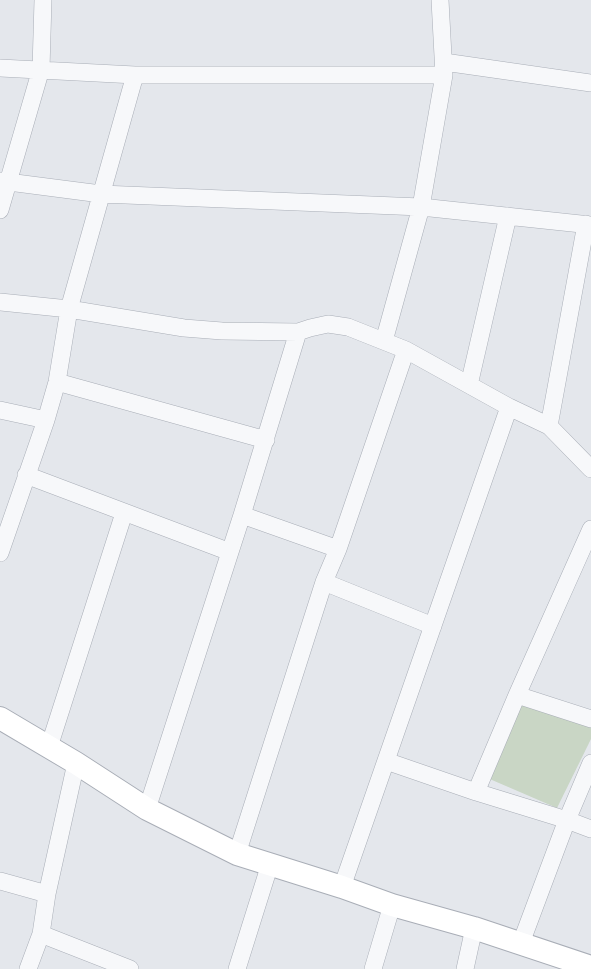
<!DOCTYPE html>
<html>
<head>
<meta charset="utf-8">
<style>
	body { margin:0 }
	canvas { display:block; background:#e4e7ec }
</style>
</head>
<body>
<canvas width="591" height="969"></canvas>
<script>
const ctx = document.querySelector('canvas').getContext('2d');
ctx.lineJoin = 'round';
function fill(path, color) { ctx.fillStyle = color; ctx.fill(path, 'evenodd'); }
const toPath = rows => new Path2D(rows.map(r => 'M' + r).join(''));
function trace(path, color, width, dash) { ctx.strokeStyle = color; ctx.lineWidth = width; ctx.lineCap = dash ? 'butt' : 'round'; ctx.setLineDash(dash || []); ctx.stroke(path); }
fill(toPath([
	[518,701,591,725,591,739,557,808,485,777]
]), '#c9d6c5');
const street = toPath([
	[444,62,591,83],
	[0,68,135,75,444,75],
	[0,181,101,194,421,207,591,225],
	[0,210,41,69,43,0],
	[0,302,69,309,184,328,222,331,298,332,310,328,328,324,348,327,406,350,509,407,549,426,591,469],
	[384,341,421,207,444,75,440,0],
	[57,382,266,440],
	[469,385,508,216],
	[0,410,46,420],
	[549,426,586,224],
	[26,475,230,552],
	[242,515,338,549],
	[0,553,46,420,57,382,69,309,135,75],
	[324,582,433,626],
	[517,695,591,719],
	[49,747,124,513],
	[386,761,476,792,567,820,591,829],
	[476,792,517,695,591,529],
	[147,809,242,515,298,332],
	[237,854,324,582,338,549,406,350],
	[0,881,47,894],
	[342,887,509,407],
	[41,934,130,969],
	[521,943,567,820,591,763],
	[28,969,41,934,47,894,76,763],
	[237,969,270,864],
	[373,969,392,905],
	[465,969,474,928]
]);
const secondary = toPath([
	[0,718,76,763,147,809,237,854,342,887,392,905,474,928,591,967]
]);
trace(street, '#a9aeb7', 18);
trace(secondary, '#a9aeb7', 24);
trace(street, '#f7f8fa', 17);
trace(secondary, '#fff', 22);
</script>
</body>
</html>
